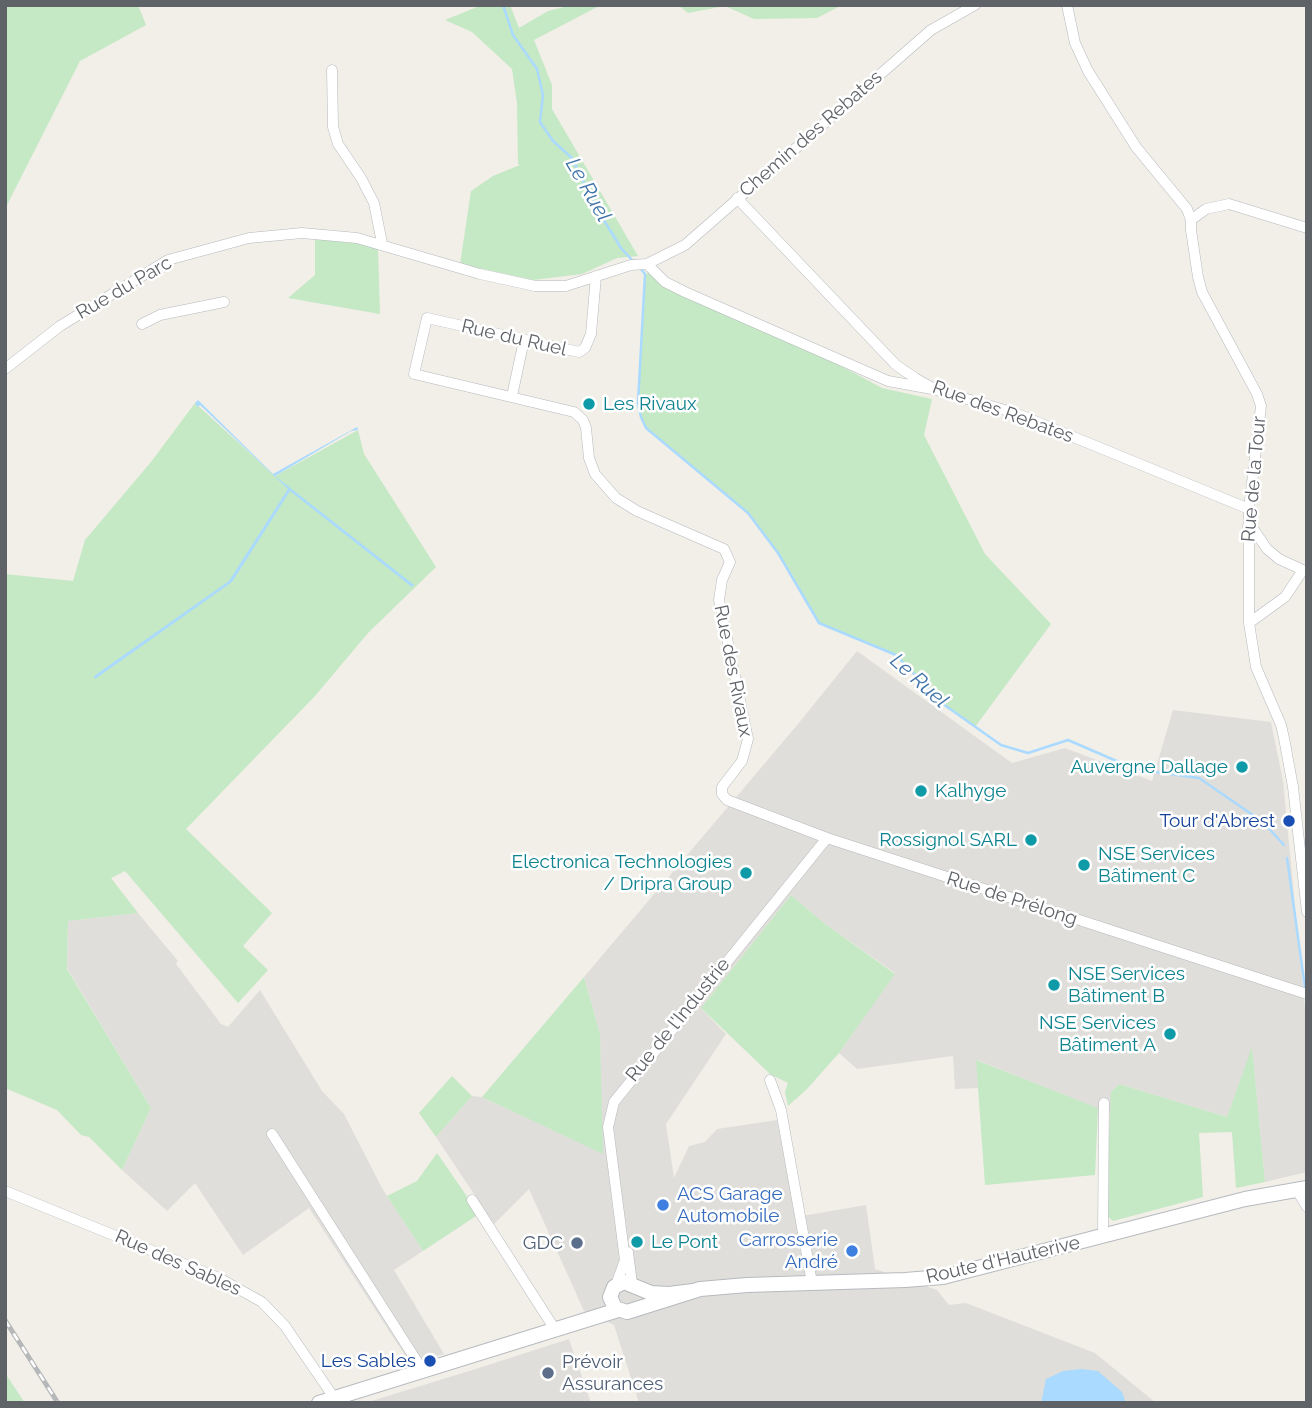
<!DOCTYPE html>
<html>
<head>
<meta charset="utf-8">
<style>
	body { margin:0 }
	#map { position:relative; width:1312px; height:1408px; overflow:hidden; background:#f1efe8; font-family:Raleway,sans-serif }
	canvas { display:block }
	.frame { position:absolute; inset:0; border:7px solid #5f6368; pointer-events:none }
</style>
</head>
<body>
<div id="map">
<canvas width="1312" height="1408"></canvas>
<div class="frame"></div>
</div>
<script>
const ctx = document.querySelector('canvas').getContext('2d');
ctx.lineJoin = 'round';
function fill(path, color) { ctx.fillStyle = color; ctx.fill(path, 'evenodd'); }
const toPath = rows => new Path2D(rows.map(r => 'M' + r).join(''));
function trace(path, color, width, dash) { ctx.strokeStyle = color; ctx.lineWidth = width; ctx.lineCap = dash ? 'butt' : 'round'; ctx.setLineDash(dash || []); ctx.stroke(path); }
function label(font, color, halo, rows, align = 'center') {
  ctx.font = font + ' Raleway,sans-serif'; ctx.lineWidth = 5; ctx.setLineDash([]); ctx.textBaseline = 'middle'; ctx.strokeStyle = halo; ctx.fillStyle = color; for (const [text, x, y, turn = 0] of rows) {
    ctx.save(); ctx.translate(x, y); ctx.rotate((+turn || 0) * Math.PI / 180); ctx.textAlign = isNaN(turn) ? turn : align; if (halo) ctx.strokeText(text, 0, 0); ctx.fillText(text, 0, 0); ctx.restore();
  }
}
fill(toPath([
	[857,651,1012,763,1065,748,1152,781,1173,710,1271,722,1283,781,1307,1030,1307,1172,1265,1182,1252,1049,1227,1117,1119,1084,1111,1092,1111,1114,977,1060,978,1088,955,1089,953,1056,857,1069,839,1053,895,973,824,923,791,895,701,1008,726,1034,666,1124,674,1178,689,1146,705,1142,717,1129,777,1120,796,1217,866,1205,875,1269,937,1290,949,1305,966,1303,1095,1353,1156,1403,639,1403,614,1325,584,1311,529,1189,494,1224,436,1137,472,1096,482,1097,602,1153,600,1034,584,977,798,724],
	[138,913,178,961,176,964,221,1024,228,1027,260,990,322,1091,344,1114,382,1188,423,1251,394,1270,444,1354,410,1363,309,1208,243,1255,195,1183,167,1211,122,1170,151,1108,67,968,68,921],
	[569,1339,591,1403,365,1403,482,1367]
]), '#e0deda');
fill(toPath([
	[5,5,138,5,146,25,80,61,7,205],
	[482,5,510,5,519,28,548,11,572,5,601,5,534,40,552,85,552,109,638,256,617,258,582,274,533,280,460,264,471,191,493,176,520,165,518,164,517,103,512,69,472,32,445,20],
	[678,5,842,5,817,18,754,19,725,6,688,13],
	[315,239,363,244,378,249,380,314,288,298,315,275],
	[653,272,802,345,882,388,932,399,924,435,985,554,1051,624,975,727,943,704,896,655,819,623,778,553,748,513,646,428,641,417,638,403,645,274],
	[195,403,275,476,358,430,364,454,436,567,368,633,315,696,186,829,272,913,243,946,268,970,238,1003,125,871,111,878,138,913,68,921,67,969,151,1108,122,1170,89,1137,81,1135,57,1110,5,1088,5,574,73,581,85,540,151,462],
	[791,895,824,923,895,974,839,1053,807,1089,788,1106,785,1092,788,1083,770,1074,701,1008],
	[584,977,600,1034,603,1154,482,1097],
	[1252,1047,1265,1182,1236,1188,1232,1132,1199,1133,1203,1197,1113,1221,1106,1215,1111,1092,1119,1084,1227,1117],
	[976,1060,1098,1108,1095,1175,985,1185],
	[452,1076,472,1096,436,1137,419,1113],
	[437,1153,479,1214,423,1251,387,1196,417,1181],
	[5,1373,25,1403,5,1403]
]), '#c5e8c5');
fill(toPath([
	[198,400,273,474,357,427,358,430,351,431,275,476,414,585,412,587,290,491,232,582,95,679,94,676,229,581,288,489,200,405,198,407,195,403],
	[1081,1369,1098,1371,1122,1392,1126,1403,1041,1403,1046,1379,1063,1371]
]), '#aadaff');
trace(toPath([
	[503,5,513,35,537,69,543,95,540,122,553,141,572,158,594,204,621,248,633,261],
	[639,267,645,274,638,403,641,417,646,428,748,513,778,553,819,623,896,655,943,704,1001,745,1028,753,1068,740,1135,769,1199,778,1263,822,1284,845],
	[1287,858,1305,988],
	[1306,1002,1307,1005]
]), '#aadaff', 2.5);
const minor = toPath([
	[1067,5,1075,43,1088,71,1136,147,1187,209,1191,220,1191,230,1198,277,1202,292,1257,394,1261,406,1249,509,1249,623,1256,667,1281,725,1284,738,1293,787,1307,912],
	[332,70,333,127,338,144,361,178,374,203,382,243],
	[737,198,896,365,915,378,936,390,1015,413,1249,509],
	[1191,220,1206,209,1229,204,1307,228],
	[647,264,665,282,685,292,888,381,932,389],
	[596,276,591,334,585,348,579,352,427,318,414,374,574,412,583,420,586,428,589,458,595,474,616,498,637,511,724,549,730,562,722,580,719,600,748,739,742,761,722,787,722,794,727,800,827,838,1307,994],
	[142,324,160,315,224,302],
	[5,369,60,326,168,260,249,238,302,233,357,238,480,274,535,286,566,286,631,265,647,264,685,245,931,30,975,5],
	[512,396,524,340],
	[1248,526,1252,527,1267,549,1279,559,1303,570,1285,597,1249,623],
	[770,1080,781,1110,812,1283],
	[272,1134,423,1371],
	[1296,1189,1307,1207],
	[5,1191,219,1278,262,1302,285,1326,337,1402],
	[472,1200,556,1331],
	[1103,1236,1104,1103],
	[628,1252,632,1284],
	[616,1285,625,1260,608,1127,614,1102,827,838]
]);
const secondary = toPath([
	[693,1291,669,1294,651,1293,624,1282,614,1287,610,1297,615,1308,627,1312,700,1289,747,1285,905,1280,943,1277,1245,1199,1307,1188],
	[319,1403,618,1310]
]);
trace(minor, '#b5b8bc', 11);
trace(secondary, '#b6babf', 16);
trace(minor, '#fff', 10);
trace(secondary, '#fff', 14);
const rail = toPath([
	[5,1320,58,1403]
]);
trace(rail, '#b6b7b8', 5);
trace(rail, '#fff', 2.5, [8]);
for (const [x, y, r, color] of [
	[589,404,7,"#0f9aa8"],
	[1242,767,7,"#0f9aa8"],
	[921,791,7,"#0f9aa8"],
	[1289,821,7,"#1a4fb4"],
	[1031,840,7,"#0f9aa8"],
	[1084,865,7,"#0f9aa8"],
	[746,873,7,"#0f9aa8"],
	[1054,985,7,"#0f9aa8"],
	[1170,1034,7,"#0f9aa8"],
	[663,1205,7,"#3f7fe0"],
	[637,1242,7,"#0f9aa8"],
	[577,1243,7,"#5c6f8a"],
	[852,1251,7,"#3f7fe0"],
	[430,1361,7,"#1a4fb4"],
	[548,1373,7,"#5c6f8a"]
]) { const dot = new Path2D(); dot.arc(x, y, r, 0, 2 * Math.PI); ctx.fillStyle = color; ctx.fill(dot); trace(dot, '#fff', 2.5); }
label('19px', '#5f6368', '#fff', [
	["Chemin des Rebates",811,134,-41],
	["Rue du Parc",124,288,-30],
	["Rue du Ruel",514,338,13],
	["Rue des Rebates",1003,412,20],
	["Rue de la Tour",1254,479,-85],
	["Rue des Rivaux",733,671,79],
	["Rue de Prélong",1012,899,18],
	["Rue de l'Industrie",678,1020,-51],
	["Route d'Hauterive",1003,1260,-13],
	["Rue des Sables",178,1263,24]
]);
label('19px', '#0d838f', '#fff', [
	["Les Rivaux",603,404],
	["Auvergne Dallage",1228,767,"right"],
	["Kalhyge",935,791],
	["Rossignol SARL",1017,840,"right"],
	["NSE Services",1098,854],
	["Bâtiment C",1098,876],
	["Electronica Technologies",732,862,"right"],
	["/ Dripra Group",732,884,"right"],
	["NSE Services",1068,974],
	["Bâtiment B",1068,996],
	["NSE Services",1156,1023,"right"],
	["Bâtiment A",1156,1045,"right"],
	["Le Pont",651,1242]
], 'left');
label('19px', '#164399', '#fff', [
	["Tour d'Abrest",1275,821],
	["Les Sables",416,1361]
], 'right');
label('19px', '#366cbe', '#fff', [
	["ACS Garage",677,1194],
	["Automobile",677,1216],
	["Carrosserie",838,1240,"right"],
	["André",838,1262,"right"]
], 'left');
label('19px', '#4e5e75', '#fff', [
	["GDC",563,1243],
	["Prévoir",562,1362,"left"],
	["Assurances",562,1384,"left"]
], 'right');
label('italic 21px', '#4174aa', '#fff', [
	["Le Ruel",588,190,60],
	["Le Ruel",919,681,42]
]);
</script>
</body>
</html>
